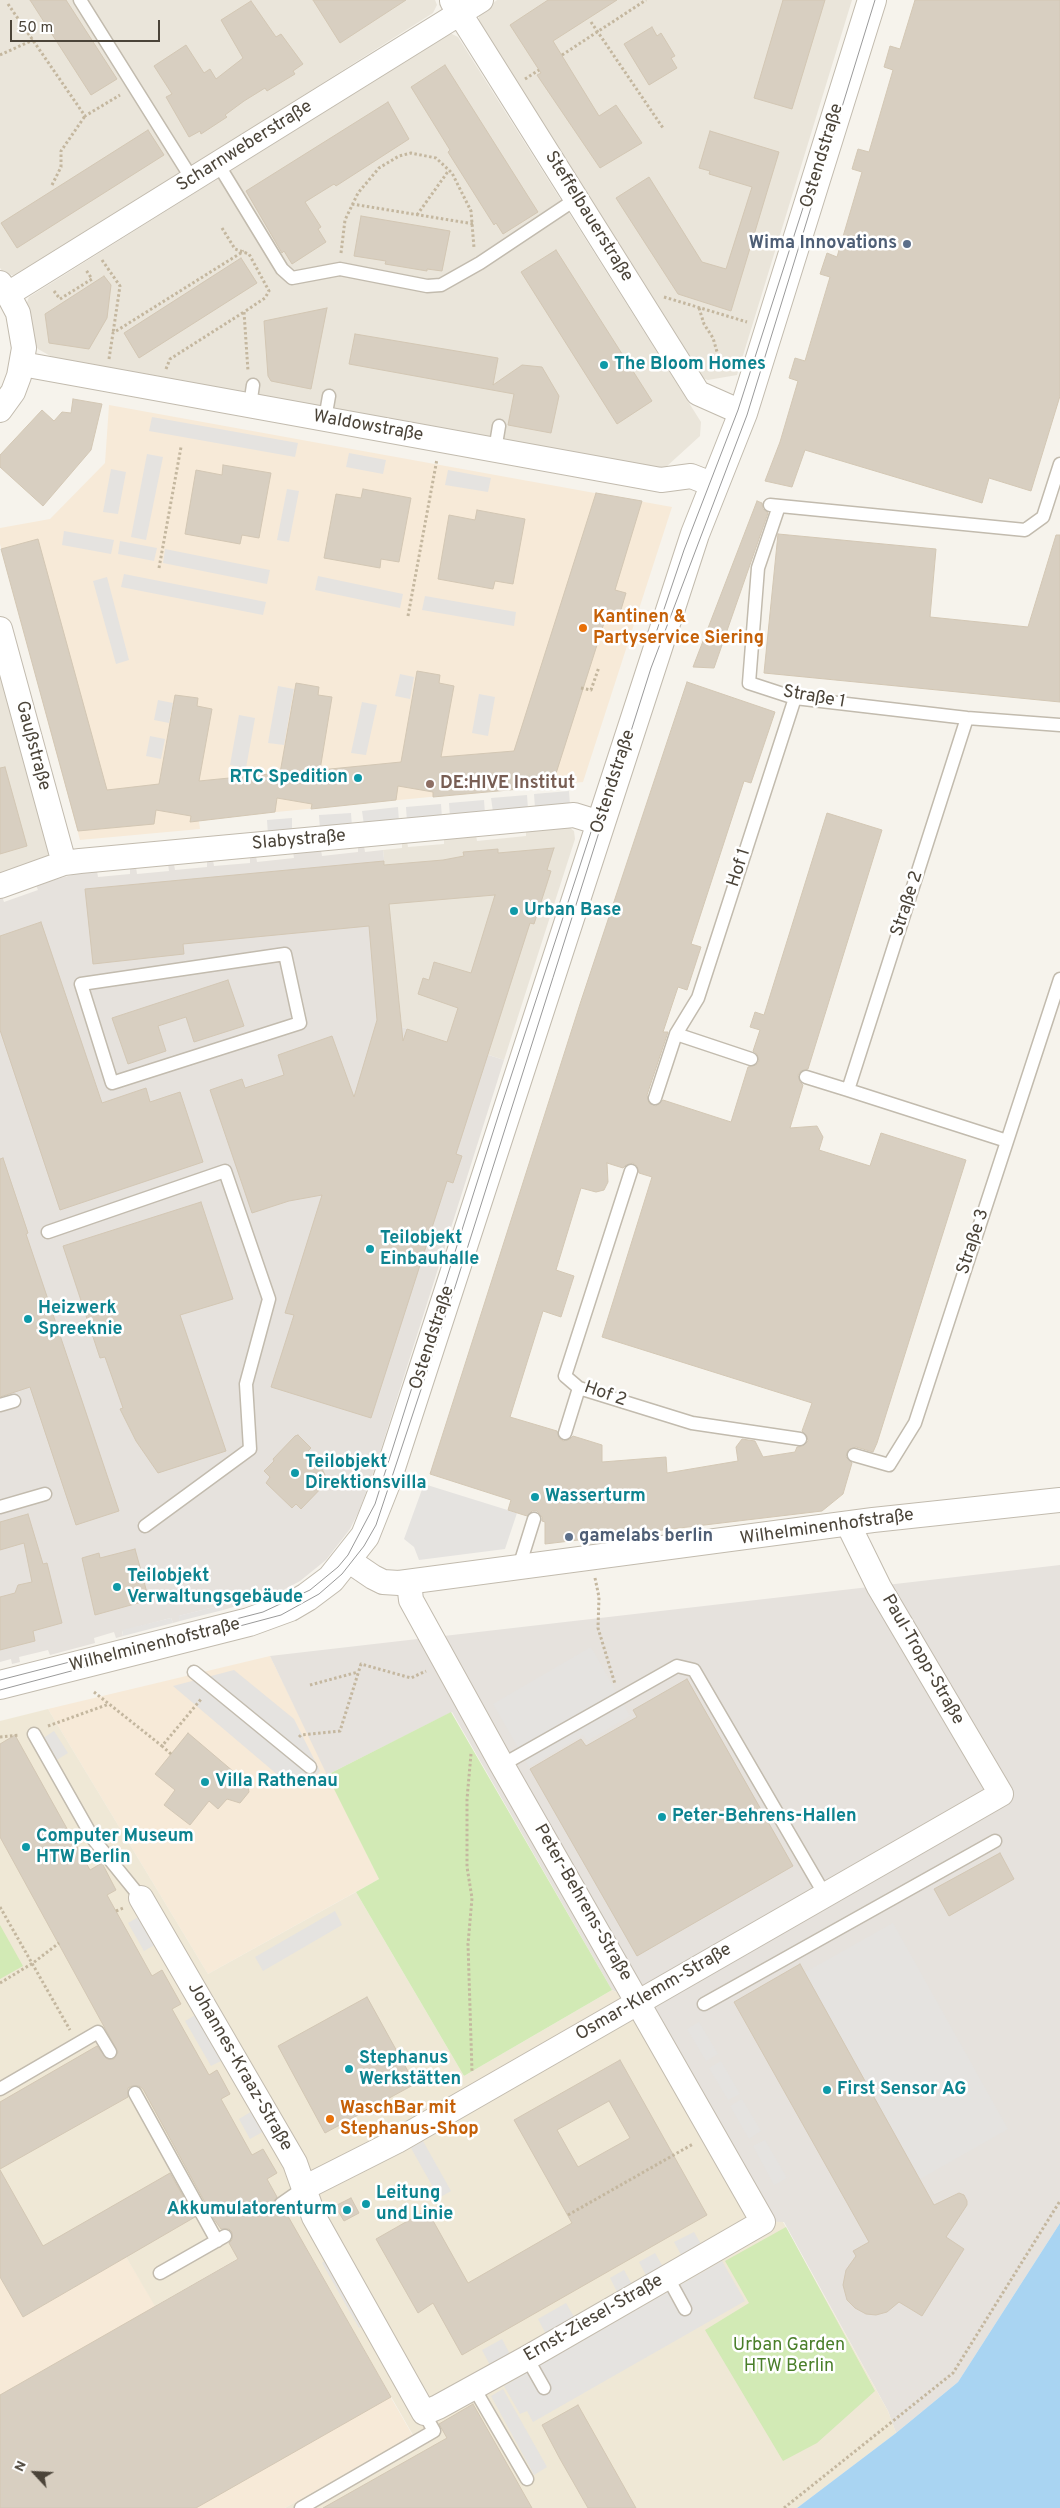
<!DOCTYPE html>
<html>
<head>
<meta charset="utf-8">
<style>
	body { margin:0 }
	#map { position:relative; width:1060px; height:2508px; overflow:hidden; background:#f6f3ec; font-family:Overpass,sans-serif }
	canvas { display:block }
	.north { position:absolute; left:10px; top:2448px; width:50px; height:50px; -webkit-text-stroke:4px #fff; paint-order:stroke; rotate:295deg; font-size:14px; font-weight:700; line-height:20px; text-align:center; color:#4b4439 }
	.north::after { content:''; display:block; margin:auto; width:18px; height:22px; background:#4b4439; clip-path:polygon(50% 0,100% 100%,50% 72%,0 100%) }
	.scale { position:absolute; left:10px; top:20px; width:150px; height:22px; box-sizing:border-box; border:2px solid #4b4439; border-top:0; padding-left:6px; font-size:15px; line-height:18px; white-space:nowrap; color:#4b4439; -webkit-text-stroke:4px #fff; paint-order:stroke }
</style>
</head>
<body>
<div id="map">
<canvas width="1060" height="2508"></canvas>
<div class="north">N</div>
<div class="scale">50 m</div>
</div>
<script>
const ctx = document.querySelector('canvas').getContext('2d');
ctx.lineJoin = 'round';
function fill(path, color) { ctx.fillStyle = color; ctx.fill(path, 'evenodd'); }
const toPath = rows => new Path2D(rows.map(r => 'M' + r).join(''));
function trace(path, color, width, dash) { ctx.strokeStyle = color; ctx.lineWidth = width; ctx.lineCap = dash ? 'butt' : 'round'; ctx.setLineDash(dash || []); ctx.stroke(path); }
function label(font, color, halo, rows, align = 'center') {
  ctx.font = font + ' Overpass,sans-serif'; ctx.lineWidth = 5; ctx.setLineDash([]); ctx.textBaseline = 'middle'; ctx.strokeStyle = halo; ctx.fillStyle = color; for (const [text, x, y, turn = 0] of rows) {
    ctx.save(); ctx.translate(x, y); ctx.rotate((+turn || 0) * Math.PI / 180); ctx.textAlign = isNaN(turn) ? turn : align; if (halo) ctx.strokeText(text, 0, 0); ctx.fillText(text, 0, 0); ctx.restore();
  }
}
fill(toPath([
	[0,0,435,0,437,5,433,13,17,277,3,272,0,268],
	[497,0,852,0,737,375,708,380,702,378,479,24,479,14],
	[450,33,458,37,701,422,700,436,666,467,662,468,54,358,38,349,33,341,25,308,29,297],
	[0,662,50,852,47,858,0,877],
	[569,827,574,831,575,839,504,1060,402,1027,383,850,402,848,402,842,407,841,408,847,444,844,444,838,476,835,477,841,526,836,526,830]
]), '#eae5da');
fill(toPath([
	[109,405,672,507,583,782,266,813,199,821,200,829,80,840,0,544,0,528,50,519,105,463],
	[270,1656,379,1879,208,1974,48,1709],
	[302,2243,413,2436,285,2508,0,2508,0,2277,23,2317,126,2257,156,2306,238,2259]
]), '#f7ead8');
fill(toPath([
	[358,846,364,846,365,852,383,850,402,1027,504,1060,375,1468,359,1511,350,1529,326,1560,300,1581,274,1595,223,1610,222,1605,179,1616,180,1621,173,1623,171,1618,122,1631,123,1636,116,1638,114,1632,94,1638,95,1643,50,1655,48,1650,19,1657,20,1662,12,1664,11,1659,0,1662,0,897,2,896,4,902,38,890,36,885,79,873,97,871,98,877,130,874,130,868,136,867,137,874,169,871,168,864,174,864,175,870,207,867,207,861,213,860,214,866,250,863,250,856,256,856,257,862,294,858,293,852,321,850,322,856,358,852],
	[1060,1565,1060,2223,958,2382,896,2433,888,2411,784,2222,763,2222,639,2002,612,1990,452,1712,327,1775,270,1656]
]), '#e6e2dd');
fill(toPath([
	[48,1709,208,1974,356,1892,464,2076,612,1990,639,2002,763,2221,783,2222,888,2411,896,2433,797,2508,285,2508,413,2435,303,2243,237,2259,155,2306,126,2257,23,2317,0,2277,0,1721]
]), '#efe8d6');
fill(toPath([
	[451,1712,612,1990,464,2076,356,1892,379,1879,327,1775],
	[0,1925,23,1966,0,1979],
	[786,2227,875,2391,817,2443,783,2461,705,2330,749,2303,725,2261]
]), '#d2eab5');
fill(toPath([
	[152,417,298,443,295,457,149,431],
	[349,453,386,460,383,474,346,467],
	[147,454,163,457,146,540,131,537],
	[111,469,126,472,118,514,103,512],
	[448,470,491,478,488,492,445,485],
	[287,489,299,491,289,542,277,540],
	[64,531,114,540,111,554,62,545],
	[120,541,157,548,154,561,118,554],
	[165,549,270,570,267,584,163,563],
	[124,574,266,602,263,615,121,587],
	[318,576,403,594,400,608,315,590],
	[107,577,129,660,116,664,93,581],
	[425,596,516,612,514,626,422,610],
	[400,674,414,677,410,699,395,696],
	[278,686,294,689,284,745,268,743],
	[479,694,495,697,488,736,472,733],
	[158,700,173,703,169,723,154,720],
	[362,702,377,705,366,755,351,753],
	[239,715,255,718,246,768,230,765],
	[150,736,165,739,161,759,146,756],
	[569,791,570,805,535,808,534,794],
	[527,795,528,809,493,812,491,798],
	[484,800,485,814,450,817,449,803],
	[441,804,442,818,407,822,406,807],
	[398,807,399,822,364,825,362,811],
	[351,813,352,827,320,830,319,815],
	[292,818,292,833,268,835,267,820],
	[424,1484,517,1513,505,1549,419,1560,414,1547,404,1539],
	[222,1605,223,1610,180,1621,178,1616],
	[171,1618,173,1623,123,1636,122,1630],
	[591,1647,630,1716,587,1741,583,1735,529,1767,493,1704],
	[234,1670,294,1719,320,1771,309,1784,300,1777,292,1787,173,1686],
	[54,1731,68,1753,55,1761,42,1739],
	[335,1911,342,1925,263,1971,255,1957],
	[142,1915,158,1943,144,1951,128,1923],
	[893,1923,1008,2129,920,2179,804,1973],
	[199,2013,225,2059,211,2066,185,2021],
	[699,2022,718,2054,706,2061,687,2029],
	[721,2061,740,2094,728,2100,709,2068],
	[742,2099,761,2131,749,2139,730,2106],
	[254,2110,266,2130,250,2139,239,2119],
	[765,2140,787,2178,774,2185,753,2146],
	[423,2141,451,2191,439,2198,411,2148],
	[694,2232,705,2251,685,2262,674,2242],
	[655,2253,666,2272,649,2281,639,2262],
	[327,2259,365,2325,359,2328,322,2263],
	[722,2261,745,2301,533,2422,527,2411,520,2414,504,2386],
	[624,2270,635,2290,620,2298,610,2278],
	[566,2303,577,2322,548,2338,538,2319],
	[502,2339,512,2358,492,2369,482,2350],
	[503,2389,547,2467,534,2475,491,2396]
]), '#e5e3e0');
fill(toPath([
	[1060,2223,1060,2508,797,2508,896,2433,958,2382]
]), '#a9d4f2');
const building = toPath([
	[30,0,66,0,117,79,91,95,30,0],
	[313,0,406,0,340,43,313,0],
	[548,0,617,0,553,41,599,116,616,105,642,143,600,168,537,75,541,73,510,25,548,0],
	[783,0,825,0,792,109,754,98,783,0],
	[915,0,1060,0,1060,396,1031,491,989,478,982,503,805,450,792,487,765,481,780,442,798,381,789,378,795,358,805,361,830,277,820,274,827,253,837,257,862,172,852,169,858,149,869,152,893,70,884,67,890,46,900,49,915,0],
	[251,1,276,37,281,34,303,64,293,71,295,74,267,91,265,88,244,101,225,115,227,117,201,134,200,131,189,137,166,97,172,94,154,66,186,45,204,73,210,69,216,79,243,58,221,20,251,1],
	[652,27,657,36,661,33,675,56,671,58,677,68,649,85,624,44,652,27],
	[445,65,538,212,503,234,496,223,494,225,448,152,450,150,411,87,445,65],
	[388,102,409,139,336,186,334,184,305,202,321,227,318,229,326,242,292,264,284,251,282,253,246,191,388,102],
	[148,130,164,155,17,248,1,223,148,130],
	[710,131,779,152,731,311,678,294,616,198,649,177,702,262,726,269,752,187,709,174,710,171,699,168,710,131],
	[361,216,450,231,442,271,427,269,427,271,385,264,386,261,354,256,361,216],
	[556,250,652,401,617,424,521,272,556,250],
	[241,258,257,283,139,358,124,333,241,258],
	[104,276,111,285,107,318,89,349,49,343,45,314,104,276],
	[327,308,311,389,271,381,268,376,264,321,327,308],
	[355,334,498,358,493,385,522,365,542,367,559,396,551,433,508,425,514,394,349,364,355,334],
	[73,399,102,404,91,450,43,506,0,467,0,455,42,410,54,421,62,412,71,413,73,399],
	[223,465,271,473,259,538,242,535,240,544,185,534,196,470,222,475,223,465],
	[363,489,411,498,399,562,381,559,380,568,324,558,336,494,361,498,363,489],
	[596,493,642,501,615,590,626,593,617,623,605,620,552,786,433,797,433,792,398,786,396,800,311,809,312,804,277,798,275,812,190,822,191,816,156,810,154,824,78,831,1,549,38,539,107,790,159,784,175,695,198,698,197,706,212,709,199,781,280,773,296,683,319,687,318,695,332,697,320,770,401,762,417,671,440,675,439,683,454,686,441,757,514,751,596,493],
	[757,501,762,503,763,509,768,513,714,668,693,667,757,501],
	[477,510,525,519,513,584,495,581,493,589,438,579,449,515,475,520,477,510],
	[778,534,936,549,930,617,1028,627,1056,535,1060,535,1060,702,764,673,778,534],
	[687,682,775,712,751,783,744,781,691,944,701,947,687,990,678,987,663,1032,668,1032,647,1095,649,1103,656,1106,663,1100,731,1122,748,1067,756,1065,759,1061,757,1054,753,1051,760,1030,750,1027,755,1012,764,1015,827,813,882,830,808,1069,801,1071,798,1075,800,1082,803,1085,790,1128,817,1126,823,1137,819,1150,870,1166,881,1133,966,1160,877,1443,873,1452,856,1447,848,1450,846,1457,852,1463,843,1494,822,1511,545,1544,545,1522,542,1521,542,1517,537,1511,532,1511,527,1516,508,1510,511,1500,430,1474,580,1004,687,682],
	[607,1163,623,1168,626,1165,633,1163,637,1166,639,1173,652,1177,602,1337,812,1403,802,1431,807,1436,808,1441,803,1446,797,1447,795,1452,763,1457,755,1441,742,1439,736,1447,738,1461,667,1473,666,1457,602,1462,602,1445,573,1436,570,1439,563,1441,559,1438,557,1431,510,1417,543,1311,561,1317,574,1276,556,1270,581,1188,596,1192,604,1190,608,1182,607,1163],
	[5,767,27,846,0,854,0,768,5,767],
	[554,848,547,870,551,871,534,924,530,923,456,1154,462,1156,453,1183,447,1181,371,1418,271,1387,294,1315,285,1313,322,1195,289,1201,252,1213,210,1090,242,1079,245,1088,284,1075,278,1055,332,1036,354,1097,377,1020,369,926,183,944,184,954,93,964,85,889,384,861,384,865,443,860,464,856,463,852,498,849,498,853,554,848],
	[495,895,471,973,434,962,429,980,423,978,418,994,458,1008,447,1042,407,1029,403,1041,389,904,495,895],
	[41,922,102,1103,146,1088,150,1102,180,1092,203,1162,60,1210,0,1030,0,936,41,922],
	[228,980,244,1026,194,1042,186,1017,158,1026,166,1051,128,1064,112,1018,228,980],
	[3,1158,28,1233,26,1234,119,1511,76,1525,30,1387,0,1397,0,1159,3,1158],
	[201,1202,233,1299,180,1315,226,1451,158,1473,136,1441,120,1409,123,1408,105,1357,100,1358,63,1246,201,1202],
	[298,1435,311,1448,308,1451,318,1461,328,1481,301,1509,296,1504,292,1508,266,1483,270,1477,264,1471,274,1461,273,1459,295,1436,298,1435],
	[28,1514,43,1564,47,1563,62,1623,33,1631,35,1641,0,1650,0,1597,15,1593,18,1585,32,1582,24,1543,0,1550,0,1522,28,1514],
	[135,1549,149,1600,95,1615,82,1558,99,1553,100,1558,135,1549],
	[687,1679,793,1866,637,1956,530,1769,581,1739,586,1746,637,1717,633,1710,687,1679],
	[188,1733,241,1778,248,1786,249,1792,240,1803,227,1799,218,1809,209,1801,190,1825,164,1805,175,1790,155,1774,188,1733],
	[15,1735,90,1870,102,1863,116,1890,107,1895,152,1976,162,1970,181,2004,172,2009,209,2075,217,2070,230,2094,221,2099,252,2155,263,2149,277,2173,267,2179,277,2197,274,2201,274,2208,278,2212,285,2211,391,2397,196,2508,0,2508,0,2395,238,2259,229,2243,232,2240,232,2232,229,2229,221,2229,214,2219,143,2089,139,2086,132,2086,128,2088,128,2097,0,2169,0,2102,97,2046,107,2059,114,2059,118,2052,0,1837,0,1744,15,1735],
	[1000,1853,1014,1879,949,1916,934,1889,1000,1853],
	[800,1964,934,2205,959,2193,964,2195,967,2201,967,2205,946,2237,964,2249,922,2316,899,2302,887,2312,876,2315,866,2314,855,2308,847,2300,843,2285,846,2270,856,2256,853,2251,869,2242,734,2002,800,1964],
	[367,1997,415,2084,325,2133,278,2046,367,1997],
	[620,2060,707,2215,462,2355,433,2303,418,2313,376,2239,427,2210,468,2283,572,2223,514,2120,620,2060],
	[609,2101,630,2138,578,2167,557,2130,609,2101],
	[0,2170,43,2246,170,2173,195,2217,23,2317,0,2277,0,2170],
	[351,2198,359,2213,344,2221,335,2206,351,2198],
	[473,2404,532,2508,323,2508,447,2438,439,2424,473,2404],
	[578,2405,636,2508,588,2508,560,2459,542,2425,578,2405]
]);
fill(building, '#d8cfc1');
trace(building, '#d3c7b4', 1);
const service = toPath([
	[80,0,192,179],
	[218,164,282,269,292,278,340,269,427,286,441,285,480,263,576,199],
	[250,405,253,385],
	[325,419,329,396],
	[495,450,499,426],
	[770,505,1025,530,1043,517,1060,464],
	[779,506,758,568,749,683,795,698,967,718,1060,725],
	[967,718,848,1090,1007,1141],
	[285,954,300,1023,112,1083,81,984,285,954],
	[676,1034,751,1059],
	[806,1077,848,1090],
	[655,1098,676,1034,698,998,795,698],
	[631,1171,565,1376,579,1388,692,1423,800,1439],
	[48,1232,225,1171,269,1299,246,1384,250,1449,145,1526],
	[0,1405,14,1401],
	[565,1433,579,1388],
	[854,1455,889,1465,915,1423,1060,979],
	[0,1507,45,1494],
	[519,1567,534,1519],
	[194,1672,310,1767],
	[34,1734,94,1840,141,1898],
	[502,1765,677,1666,694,1670,825,1895],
	[704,2004,995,1841],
	[0,2089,98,2032,110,2052],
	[135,2093,217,2241],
	[281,2204,304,2188],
	[160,2273,225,2236],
	[667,2276,685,2309],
	[527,2358,544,2388],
	[474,2388,527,2479],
	[301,2508,434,2431,424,2413]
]);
const minor = toPath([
	[452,1,698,393,743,413],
	[0,283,8,294,18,313,24,348,19,376,13,392,0,410],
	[8,294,481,0],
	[22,364,661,480,691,476,714,485],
	[0,629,64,863],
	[0,886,64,863,80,861,574,815,600,823],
	[348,1560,373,1577,383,1582,399,1583,873,1520,1060,1500],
	[141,1898,295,2163,314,2217,424,2413,438,2407,527,2358,763,2222,502,1765,411,1600,409,1582],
	[304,2188,397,2141,1001,1794,879,1587,848,1524]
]);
const tertiary = toPath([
	[0,1685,249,1622,290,1607,307,1597,331,1579,365,1536,386,1483,695,534,743,413,872,0]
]);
trace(service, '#c2bbae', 15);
trace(minor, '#c2bbae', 26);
trace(tertiary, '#c2bbae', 30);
trace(toPath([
	[8,4,85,116,120,95],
	[591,22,663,128],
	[0,55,33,40],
	[562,55,646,0],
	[525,79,539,70],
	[52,185,61,167,61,151,85,116],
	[352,204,474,224],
	[417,215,449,170],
	[222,228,235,249,249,254,269,291,265,298,244,312,248,371],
	[341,253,345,220,358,193,379,168,399,156,411,153,436,158,452,173,471,211,474,248],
	[102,260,120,286,113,333],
	[54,291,60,299,92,279,86,270],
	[664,297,747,322],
	[699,308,704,324,713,338,722,369],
	[109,359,113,333,244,251],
	[166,369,170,359,244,312],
	[159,568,181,447],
	[408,616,437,459],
	[581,688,591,690,599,667],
	[595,1578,599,1597,598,1628,615,1684],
	[310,1685,358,1672],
	[94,1692,162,1746],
	[48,1726,109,1704],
	[0,1737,19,1735],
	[299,1737,301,1735,340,1731,361,1664,411,1678,426,1671],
	[171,1754,162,1746,202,1698],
	[471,1754,467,1799,467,1867,472,1898,468,1944,472,2072],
	[0,1907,70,2030],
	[116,1911,123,1908],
	[0,1983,33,1963,59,1943],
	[568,2215,693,2144],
	[784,2508,953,2373,1060,2201]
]), '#c4b79f', 3, [2.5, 2.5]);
trace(service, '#fff', 12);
trace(minor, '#fff', 24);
trace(tertiary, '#fff', 28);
trace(toPath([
	[657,630,684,550,738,410,820,155],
	[0,1680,263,1612,310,1590,338,1567,348,1555,375,1504,501,1107,608,780],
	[0,1690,281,1615,319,1594,342,1574,364,1546,376,1525,455,1287,651,668,747,415,875,0]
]), '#9a9a9a', 1);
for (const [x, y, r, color] of [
	[907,244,5,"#5c6f8a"],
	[604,365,5,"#0f9aa8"],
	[583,628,5,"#e8710a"],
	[358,778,5,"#0f9aa8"],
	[430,784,5,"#8d6e63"],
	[514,911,5,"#0f9aa8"],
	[370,1249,5,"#0f9aa8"],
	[28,1319,5,"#0f9aa8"],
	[295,1473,5,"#0f9aa8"],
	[535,1497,5,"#0f9aa8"],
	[569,1537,5,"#5c6f8a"],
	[117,1587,5,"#0f9aa8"],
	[205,1782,5,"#0f9aa8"],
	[662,1817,5,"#0f9aa8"],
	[26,1847,5,"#0f9aa8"],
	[349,2069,5,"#0f9aa8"],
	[827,2090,5,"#0f9aa8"],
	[330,2119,5,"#e8710a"],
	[366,2204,5,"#0f9aa8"],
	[347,2210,5,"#0f9aa8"]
]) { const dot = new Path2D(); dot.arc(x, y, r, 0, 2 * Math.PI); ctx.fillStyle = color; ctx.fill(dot); trace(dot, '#fff', 2); }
label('18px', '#4b4439', '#fff', [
	["Scharnweberstraße",245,147,-32],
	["Ostendstraße",823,156,-73],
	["Steffelbauerstraße",588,217,58],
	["Waldowstraße",368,427,10],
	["Straße 1",814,698,10],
	["Gaußstraße",32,746,75],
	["Ostendstraße",614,782,-72],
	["Slabystraße",299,841,-5],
	["Hof 1",740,868,-72],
	["Straße 2",908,904,-72],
	["Straße 3",974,1242,-72],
	["Ostendstraße",433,1338,-72],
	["Hof 2",605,1395,19],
	["Wilhelminenhofstraße",827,1528,-8],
	["Wilhelminenhofstraße",155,1646,-14],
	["Paul-Tropp-Straße",922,1660,60],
	["Peter-Behrens-Straße",582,1903,60],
	["Osmar-Klemm-Straße",654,1993,-30],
	["Johannes-Kraaz-Straße",239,2067,60],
	["Ernst-Ziesel-Straße",594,2319,-30]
]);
label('bold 18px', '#4e5e75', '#fff', [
	["Wima Innovations",897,244],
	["gamelabs berlin",579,1537,"left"]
], 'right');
label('bold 18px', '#0d838f', '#fff', [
	["The Bloom Homes",614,365],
	["RTC Spedition",348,778,"right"],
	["Urban Base",524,911],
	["Teilobjekt",380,1239],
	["Einbauhalle",380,1260],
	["Heizwerk",38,1309],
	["Spreeknie",38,1330],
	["Teilobjekt",305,1463],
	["Direktionsvilla",305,1484],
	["Wasserturm",545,1497],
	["Teilobjekt",127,1577],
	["Verwaltungsgebäude",127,1598],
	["Villa Rathenau",215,1782],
	["Peter-Behrens-Hallen",672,1817],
	["Computer Museum",36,1837],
	["HTW Berlin",36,1858],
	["Stephanus",359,2059],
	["Werkstätten",359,2080],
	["First Sensor AG",837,2090],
	["Leitung",376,2194],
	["und Linie",376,2215],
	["Akkumulatorenturm",337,2210,"right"]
], 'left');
label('bold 18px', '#c56008', '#fff', [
	["Kantinen &",593,618],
	["Partyservice Siering",593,639],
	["WaschBar mit",340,2109],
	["Stephanus-Shop",340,2130]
], 'left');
label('bold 18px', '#785e54', '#fff', [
	["DE:HIVE Institut",440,784]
], 'left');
label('18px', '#4a7f2a', '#fff', [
	["Urban Garden",789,2346],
	["HTW Berlin",789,2367]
]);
</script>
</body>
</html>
